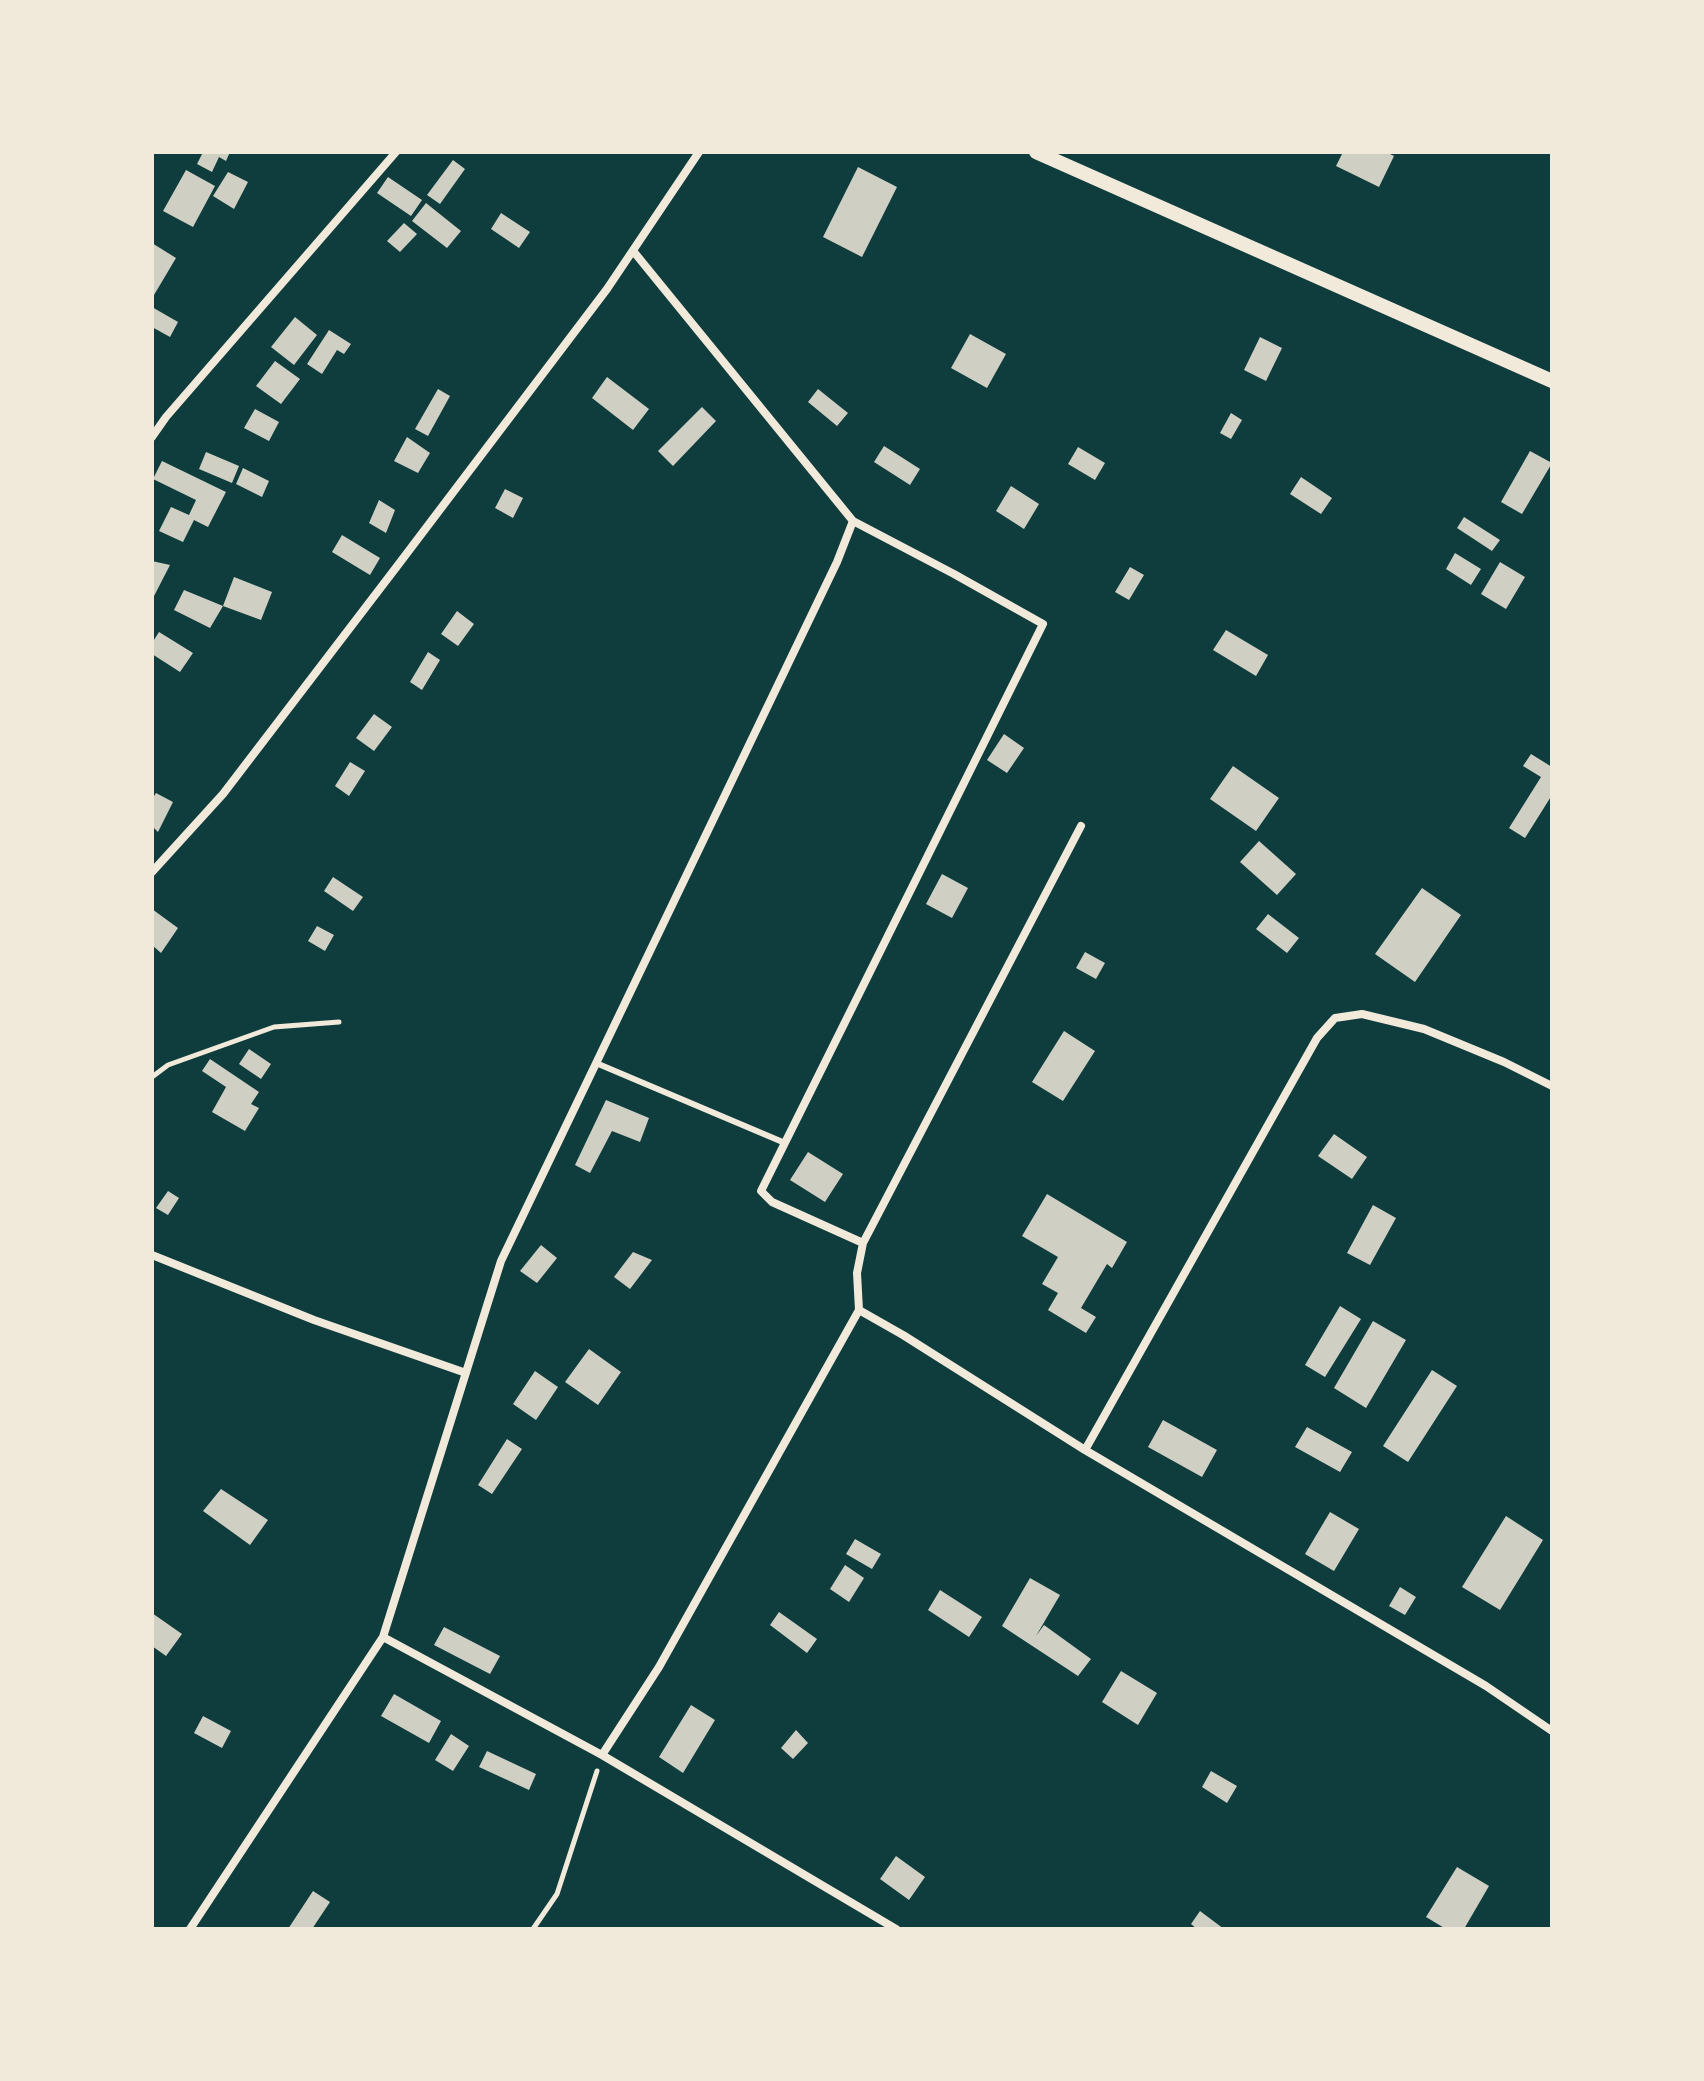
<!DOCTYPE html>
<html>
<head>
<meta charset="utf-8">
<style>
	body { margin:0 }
	#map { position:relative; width:1704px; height:2081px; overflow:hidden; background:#0f3d3e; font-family:"Space Grotesk",sans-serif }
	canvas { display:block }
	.frame { position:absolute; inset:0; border:154px solid #f1e9da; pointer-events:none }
</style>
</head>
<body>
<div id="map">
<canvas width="1704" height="2081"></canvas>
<div class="frame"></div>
</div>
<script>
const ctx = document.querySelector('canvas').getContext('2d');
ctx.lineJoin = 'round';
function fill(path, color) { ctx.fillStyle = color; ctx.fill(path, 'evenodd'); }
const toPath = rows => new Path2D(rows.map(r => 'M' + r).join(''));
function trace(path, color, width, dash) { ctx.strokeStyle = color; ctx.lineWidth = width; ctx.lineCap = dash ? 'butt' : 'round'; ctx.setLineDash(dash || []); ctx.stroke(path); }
fill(toPath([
	[203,152,230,152,226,161,219,157,212,172,197,164],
	[1343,152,1386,152,1394,156,1379,187,1336,166],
	[453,160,465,169,440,204,427,195],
	[858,167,897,187,862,257,823,237],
	[186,170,215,186,193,227,163,211],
	[228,172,248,182,234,209,213,196],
	[388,177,422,200,411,216,377,193],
	[426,203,461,231,447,248,412,221],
	[501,213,530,232,519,248,491,229],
	[404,223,417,234,400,252,387,241],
	[152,243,176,258,154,295,152,294],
	[152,307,178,322,170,337,152,327],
	[295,317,317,335,294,365,271,347],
	[329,330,351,344,344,354,337,350,322,374,307,364],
	[970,334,1006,354,987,388,951,368],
	[1260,337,1282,348,1266,381,1244,370],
	[275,361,300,379,281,404,256,386],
	[607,377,649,409,633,430,592,398],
	[438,389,450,396,428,436,415,429],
	[818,389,848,413,837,426,808,402],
	[702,407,716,421,673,466,658,451],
	[255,409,279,422,269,441,244,428],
	[1231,413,1242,420,1231,439,1220,433],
	[407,437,430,453,418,473,394,461],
	[884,446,920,469,910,485,874,462],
	[1078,447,1105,463,1095,480,1068,464],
	[1530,451,1552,463,1522,514,1501,502],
	[206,452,239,466,232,483,199,469],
	[162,461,226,492,208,527,194,520,183,542,159,531,171,507,189,515,196,500,153,479],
	[243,468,269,481,262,497,236,484],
	[1301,477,1332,498,1321,514,1290,494],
	[1011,486,1039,504,1024,529,996,511],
	[505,489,523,498,513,518,495,508],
	[379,500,395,510,386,533,369,523],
	[1464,517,1500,540,1492,551,1457,528],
	[342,535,380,558,370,575,332,552],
	[1455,553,1481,569,1471,585,1446,569],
	[152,561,170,565,152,600],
	[1500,562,1525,577,1506,609,1481,594],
	[1130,567,1144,575,1129,600,1115,592],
	[234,577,272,592,261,620,223,606],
	[184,590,223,606,210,628,174,610],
	[457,611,474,624,458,646,441,634],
	[1226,630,1268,655,1256,676,1213,650],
	[159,632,193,653,180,672,152,654,152,643],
	[428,652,440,660,422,690,410,682],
	[374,714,392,727,374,751,356,738],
	[1004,734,1024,748,1007,773,987,760],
	[1531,754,1552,767,1552,795,1525,838,1509,828,1541,777,1523,766],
	[350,762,365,771,349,796,335,786],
	[1233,766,1279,798,1256,831,1210,799],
	[156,793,173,802,158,832,152,826,152,799],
	[1259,841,1296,874,1277,895,1240,862],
	[942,874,968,888,952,918,926,904],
	[333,877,363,897,353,911,324,891],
	[1422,888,1461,915,1415,982,1375,954],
	[152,909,178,928,161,953,152,945],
	[1268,914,1299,938,1287,953,1256,929],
	[317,926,334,935,325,951,308,941],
	[1085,952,1105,963,1096,979,1076,968],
	[1064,1031,1095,1051,1063,1101,1032,1082],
	[249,1049,271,1064,261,1079,239,1064],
	[210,1059,259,1092,251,1104,259,1108,245,1131,212,1112,226,1087,202,1071],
	[606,1100,649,1118,640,1142,612,1131,590,1173,575,1165],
	[1334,1134,1367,1157,1352,1179,1318,1156],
	[808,1152,843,1174,825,1202,790,1180],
	[168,1191,179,1198,168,1215,156,1208],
	[1047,1194,1127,1242,1112,1268,1107,1264,1081,1308,1096,1317,1086,1333,1048,1310,1058,1293,1042,1284,1058,1257,1022,1236],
	[1373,1205,1396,1218,1370,1265,1347,1253],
	[541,1245,557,1258,537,1283,520,1271],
	[633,1252,652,1260,630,1289,614,1277],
	[1340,1306,1361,1319,1325,1377,1305,1365],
	[1373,1321,1406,1340,1366,1408,1334,1388],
	[589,1349,621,1372,598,1405,565,1382],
	[1432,1370,1457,1386,1408,1462,1383,1446],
	[535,1371,558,1387,536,1420,513,1404],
	[1163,1420,1217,1450,1202,1477,1148,1447],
	[1307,1427,1352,1452,1340,1472,1295,1447],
	[507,1439,522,1449,492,1494,478,1485],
	[221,1489,268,1520,250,1545,203,1511],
	[1330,1512,1359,1529,1334,1571,1305,1554],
	[1506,1516,1543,1540,1500,1610,1462,1587],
	[855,1539,881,1554,872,1569,846,1554],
	[845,1565,864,1578,849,1602,830,1589],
	[1030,1578,1060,1595,1036,1636,1044,1625,1091,1659,1078,1676,1002,1626],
	[1400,1587,1416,1597,1405,1615,1389,1606],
	[940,1590,982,1617,969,1637,928,1610],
	[779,1612,817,1639,807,1653,770,1625],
	[152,1613,182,1634,166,1656,152,1646],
	[444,1627,500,1656,490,1674,434,1645],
	[1121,1671,1157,1693,1138,1725,1102,1702],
	[394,1694,441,1721,429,1743,381,1716],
	[691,1705,715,1720,683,1773,659,1757],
	[203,1716,231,1731,222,1748,194,1733],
	[796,1730,808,1743,793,1759,781,1748],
	[451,1734,469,1746,453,1771,435,1760],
	[487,1751,536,1774,529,1790,479,1767],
	[1211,1771,1237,1786,1227,1803,1202,1787],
	[896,1856,925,1877,909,1900,880,1879],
	[1457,1867,1489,1886,1464,1929,1446,1929,1426,1917],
	[313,1891,330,1902,312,1929,288,1929],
	[1200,1911,1224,1929,1197,1929,1191,1924]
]), '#cfcfc3');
trace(toPath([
	[152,1077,168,1065,274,1027,339,1022],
	[533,1929,557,1894,597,1771]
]), '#f1e9da', 5);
trace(toPath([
	[596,1063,785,1143]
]), '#f1e9da', 6);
trace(toPath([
	[152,437,166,417,396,152],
	[853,521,954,574,1043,624,761,1191,772,1202,863,1243],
	[1081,826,863,1243,857,1273,859,1310,903,1335,1085,1450,1486,1686,1552,1731],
	[152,872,223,794,398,565,607,289,699,152],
	[152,1255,314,1320,466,1373],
	[1085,1450,1317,1038,1335,1018,1362,1014,1424,1029,1504,1062,1552,1086],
	[383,1637,501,1261,837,562,853,521,634,252],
	[602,1755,659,1667,859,1310],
	[190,1929,383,1637,602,1755,896,1929]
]), '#f1e9da', 8);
trace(toPath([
	[1036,152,1552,381]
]), '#f1e9da', 14);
</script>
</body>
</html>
